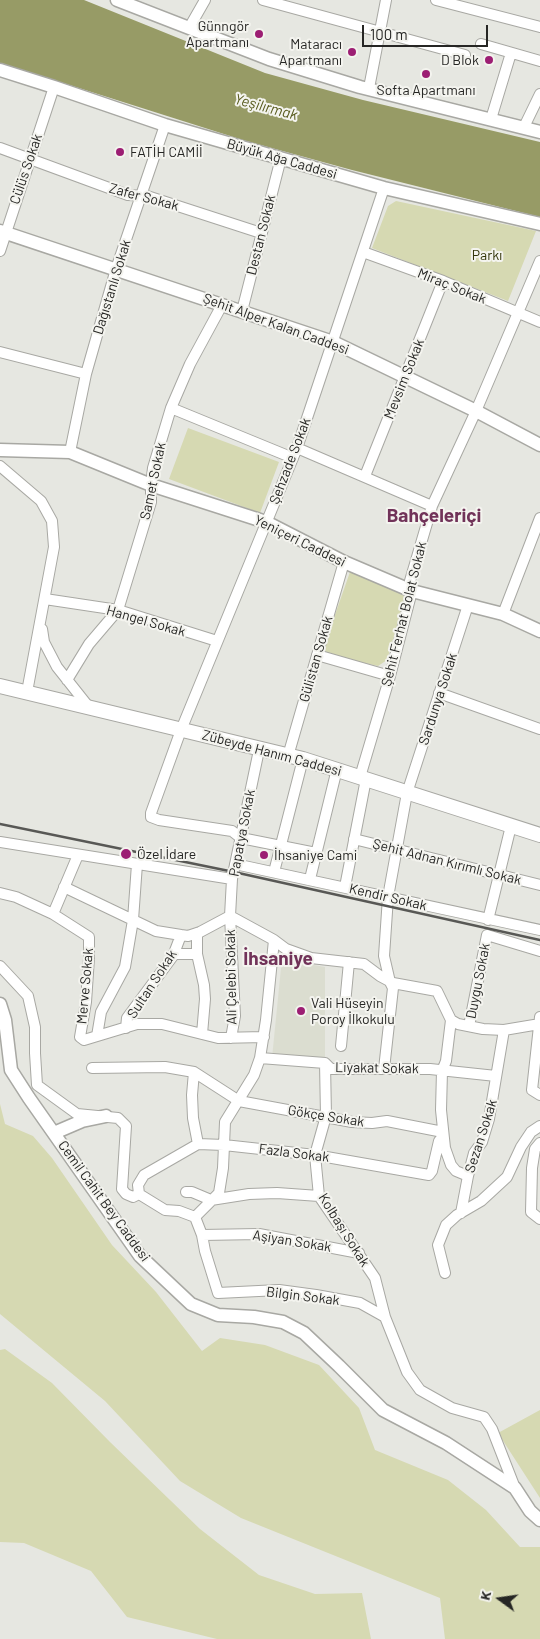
<!DOCTYPE html>
<html>
<head>
<meta charset="utf-8">
<style>
	body { margin:0 }
	#map { position:relative; width:540px; height:1639px; overflow:hidden; background:#e6e7e1; font-family:Barlow,sans-serif }
	canvas { display:block }
	.north { position:absolute; left:475px; top:1574px; width:50px; height:50px; -webkit-text-stroke:4px #f4f4ef; paint-order:stroke; rotate:284deg; font-size:14px; font-weight:700; line-height:20px; text-align:center; color:#262624 }
	.north::after { content:''; display:block; margin:auto; width:18px; height:22px; background:#262624; clip-path:polygon(50% 0,100% 100%,50% 72%,0 100%) }
	.scale { position:absolute; left:362px; top:25px; width:126px; height:22px; box-sizing:border-box; border:2px solid #262624; border-top:0; padding-left:6px; font-size:15px; line-height:18px; white-space:nowrap; color:#262624; -webkit-text-stroke:4px #f4f4ef; paint-order:stroke }
</style>
</head>
<body>
<div id="map">
<canvas width="540" height="1639"></canvas>
<div class="north">K</div>
<div class="scale">100 m</div>
</div>
<script>
const ctx = document.querySelector('canvas').getContext('2d');
ctx.lineJoin = 'round';
function fill(path, color) { ctx.fillStyle = color; ctx.fill(path, 'evenodd'); }
const toPath = rows => new Path2D(rows.map(r => 'M' + r).join(''));
function trace(path, color, width, dash) { ctx.strokeStyle = color; ctx.lineWidth = width; ctx.lineCap = dash ? 'butt' : 'round'; ctx.setLineDash(dash || []); ctx.stroke(path); }
function label(font, color, halo, rows, align = 'center') {
  ctx.font = font + ' Barlow,sans-serif'; ctx.lineWidth = 4; ctx.setLineDash([]); ctx.textBaseline = 'middle'; ctx.strokeStyle = halo; ctx.fillStyle = color; for (const [text, x, y, turn = 0] of rows) {
    ctx.save(); ctx.translate(x, y); ctx.rotate((+turn || 0) * Math.PI / 180); ctx.textAlign = isNaN(turn) ? turn : align; if (halo) ctx.strokeText(text, 0, 0); ctx.fillText(text, 0, 0); ctx.restore();
  }
}
fill(toPath([
	[291,961,325,967,325,1060,272,1058,281,968]
]), '#dbddd0');
fill(toPath([
	[396,201,536,231,508,301,372,248,388,206],
	[188,428,279,462,260,513,169,479],
	[350,572,400,591,405,598,387,660,378,666,330,655,323,649],
	[0,1104,5,1124,33,1136,52,1158,112,1245,156,1292,202,1351,220,1338,265,1345,319,1365,359,1408,375,1450,448,1480,486,1510,520,1547,540,1547,540,1639,445,1639,440,1598,241,1518,180,1481,105,1401,0,1314],
	[5,1349,52,1383,110,1442,200,1529,259,1575,315,1594,362,1593,371,1639,217,1639,127,1617,91,1571,24,1543,0,1542,0,1350],
	[540,1410,540,1498,498,1433]
]), '#d6d9b2');
fill(toPath([
	[0,0,84,0,265,73,363,100,540,142,540,217,352,170,246,141,0,63]
]), '#979b66');
const minor = toPath([
	[263,0,465,55],
	[436,0,540,27],
	[189,28,205,0],
	[481,44,540,61],
	[369,88,386,0],
	[491,119,511,53],
	[524,127,540,94],
	[0,148,128,195,147,196,261,233],
	[0,251,54,87],
	[363,252,443,281,540,322],
	[242,311,281,158],
	[0,352,86,374],
	[171,408,293,458],
	[297,448,432,506],
	[70,452,86,374,116,269,165,125],
	[0,466,41,501,52,521,54,547,27,692],
	[365,476,443,281],
	[45,599,118,610,217,641],
	[503,614,540,518],
	[42,629,44,642,57,667,88,706],
	[317,655,390,676],
	[67,680,89,644,118,610,151,502,151,485,153,468,171,408,190,364,222,305],
	[439,693,540,729],
	[288,756,344,562],
	[360,777,390,676,412,591,410,581,432,506,476,411,540,261],
	[354,839,540,885],
	[0,842,232,879],
	[316,853,241,838,232,831,159,820,151,817,151,813,181,730,297,448,384,188],
	[235,864,540,930],
	[274,872,303,759],
	[310,879,337,769],
	[64,887,156,931,181,935],
	[345,887,366,779],
	[0,893,16,897,53,914,89,937,89,958,86,1002,80,1037,84,1040,137,1024,162,1024,218,1038,264,1037],
	[53,914,78,855],
	[230,916,274,940,286,949,311,958,364,964,380,976,393,983,437,991,451,1020,458,1024,483,1029,504,1030,540,1024],
	[488,920,511,826],
	[197,933,197,954,204,985,205,999,202,1034],
	[174,954,197,954],
	[0,966,28,996,35,1027,35,1053,37,1085,77,1114,118,1118,126,1126,122,1189,126,1194,133,1197,139,1194,165,1210,179,1211,195,1217,202,1235,259,1234,359,1253],
	[540,1017,532,1090,540,1095],
	[451,1020,446,1061,442,1071,441,1110,445,1148,451,1165,456,1171,468,1176],
	[469,1026,487,935,540,951],
	[126,1028,127,1018,173,956,181,935,188,936,200,932,230,916],
	[97,1036,101,1012,125,967,133,920,137,864],
	[231,1038,235,1016,230,916,232,879,259,750],
	[341,1046,349,962],
	[260,1058,325,1063,331,1069,430,1069,496,1076],
	[325,1063,326,1116,315,1155,319,1196,375,1278,385,1317,407,1372,420,1390,452,1408,484,1417,492,1429,515,1488],
	[92,1068,165,1067,194,1072,239,1101,352,1122,372,1123,387,1121,443,1132],
	[384,1069,393,988,390,982,384,956,388,897,407,793,468,605],
	[194,1072,192,1095,193,1118,198,1144],
	[540,1143,535,1149,532,1168,531,1212,540,1219],
	[186,1192,192,1192,211,1200,249,1194,277,1193,319,1196],
	[139,1194,138,1185,144,1175,198,1144,224,1145,315,1155,429,1175,432,1171,439,1141,443,1136],
	[461,1213,468,1176,474,1153,482,1142,489,1119,504,1030],
	[195,1217,219,1193,223,1168,225,1122,254,1075,260,1058,266,1020,274,940],
	[202,1235,205,1251,218,1293,279,1290,316,1295,360,1303,385,1317],
	[445,1273,438,1245,446,1225,457,1215,481,1201,507,1177,521,1147,531,1132,540,1126]
]);
const tertiary = toPath([
	[117,0,269,59,360,87,540,132],
	[0,70,54,87,165,125,384,188,540,224],
	[0,231,333,342,476,411,540,445],
	[0,450,70,452,151,485,266,522,344,562,412,591,503,614,540,631],
	[0,1004,5,1020,11,1070,29,1098,140,1256,191,1304,218,1315,254,1317,283,1322,304,1333,339,1366,383,1410,446,1443,515,1488,530,1511,540,1520],
	[54,1133,82,1121,106,1116]
]);
const secondary = toPath([
	[0,686,303,759,540,835]
]);
trace(minor, '#a8a8a3', 12);
trace(tertiary, '#a8a8a3', 15);
trace(secondary, '#a8a8a3', 16);
trace(minor, '#fff', 10);
trace(tertiary, '#fff', 12);
trace(secondary, '#fff', 14);
trace(toPath([
	[0,824,234,872,540,940]
]), '#585855', 2.5);
for (const [x, y, r, color] of [
	[259,34,5,"#9c1e73"],
	[352,52,5,"#9c1e73"],
	[489,60,5,"#9c1e73"],
	[426,74,5,"#9c1e73"],
	[120,152,5,"#9c1e73"],
	[126,854,6,"#9c1e73"],
	[264,855,5,"#9c1e73"],
	[301,1011,5,"#9c1e73"]
]) { const dot = new Path2D(); dot.arc(x, y, r, 0, 2 * Math.PI); ctx.fillStyle = color; ctx.fill(dot); trace(dot, '#f4f4ef', 2); }
label('14px', '#262624', '#f4f4ef', [
	["Günngör",249,26,"right"],
	["Apartmanı",249,42,"right"],
	["Mataracı",342,44,"right"],
	["Apartmanı",342,60,"right"],
	["D Blok",479,60,"right"],
	["Softa Apartmanı",426,90,"center"],
	["FATİH CAMİİ",130,152],
	["Özel İdare",137,854],
	["İhsaniye Cami",274,855],
	["Vali Hüseyin",311,1003],
	["Poroy İlkokulu",311,1019]
], 'left');
label('14px', '#262624', '#f4f4ef', [
	["Büyük Ağa Caddesi",282,159,16],
	["Cülüs Sokak",26,169,-71],
	["Zafer Sokak",144,197,15],
	["Destan Sokak",261,235,-76],
	["Miraç Sokak",452,286,22],
	["Dağıstanlı Sokak",112,287,-73],
	["Şehit Alper Kalan Caddesi",276,324,20],
	["Mevsim Sokak",404,379,-68],
	["Şehzade Sokak",290,461,-69],
	["Samet Sokak",153,481,-78],
	["Yeniçeri Caddesi",300,541,26],
	["Şehit Ferhat Bolat Sokak",404,614,-76],
	["Hangel Sokak",146,621,16],
	["Gülistan Sokak",316,659,-74],
	["Sardunya Sokak",438,699,-72],
	["Zübeyde Hanım Caddesi",272,753,15],
	["Papatya Sokak",242,833,-79],
	["Şehit Adnan Kırımlı Sokak",447,862,14],
	["Kendir Sokak",388,897,13],
	["Ali Çelebi Sokak",231,977,-91],
	["Duygu Sokak",478,981,-79],
	["Sultan Sokak",152,984,-57],
	["Merve Sokak",85,986,-85],
	["Liyakat Sokak",377,1068,1],
	["Gökçe Sokak",326,1116,9],
	["Sezan Sokak",481,1136,-72],
	["Fazla Sokak",294,1153,7],
	["Cemil Cahit Bey Caddesi",104,1201,54],
	["Kolbaşı Sokak",344,1230,58],
	["Aşiyan Sokak",292,1241,9],
	["Bilgin Sokak",303,1296,7]
]);
label('14px', '#323408', '#f4f4ef', [
	["Parkı",487,255]
]);
label('italic 15px', '#575a1c', '#f4f4ef', [
	["Yeşilırmak",266,107,15]
]);
label('bold 19px', '#713359', '#f4f4ef', [
	["Bahçeleriçi",434,516],
	["İhsaniye",278,959]
]);
</script>
</body>
</html>
